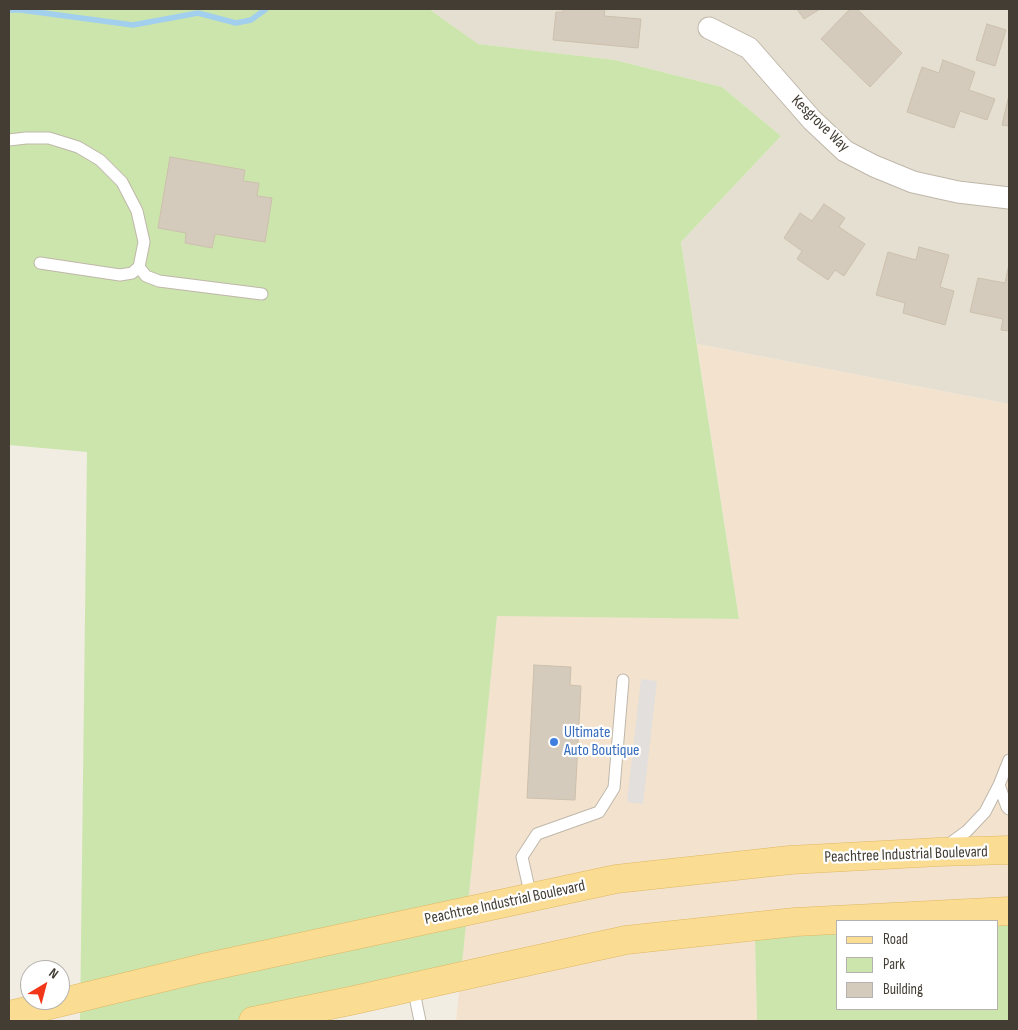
<!DOCTYPE html>
<html>
<head>
<meta charset="utf-8">
<style>
	body { margin:0 }
	#map { position:relative; width:1018px; height:1030px; overflow:hidden; background:#f1ede3; font-family:"Sofia Sans Condensed",sans-serif }
	canvas { display:block }
	.frame { position:absolute; inset:0; border:10px solid #433d34; pointer-events:none }
	.legend { position:absolute; left:836px; top:920px; width:162px; height:90px; box-sizing:border-box; background:#fff; border:1px solid #b4b1ae; margin:0; padding:6px 9px; list-style:none; font-size:15px; color:#433d34 }
	.legend li { display:flex; align-items:center; gap:10px; height:25px }
	.legend b { width:25px; border:1px solid #b4b1ae }
	.north { position:absolute; left:20px; top:960px; width:50px; height:50px; box-sizing:border-box; background:#fff; border:1px solid #b4b1ae; border-radius:50%; rotate:37deg; font-size:14px; font-weight:700; line-height:20px; text-align:center; color:#433d34 }
	.north::after { content:''; display:block; margin:auto; width:18px; height:22px; background:#f23719; clip-path:polygon(50% 0,100% 100%,50% 72%,0 100%) }
</style>
</head>
<body>
<div id="map">
<canvas width="1018" height="1030"></canvas>
<div class="frame"></div>
<ul class="legend">
<li><b style="height:6px;background:#fbdc93"></b>Road</li>
<li><b style="height:14px;background:#cce5ad"></b>Park</li>
<li><b style="height:14px;background:#d5cbbc"></b>Building</li>
</ul>
<div class="north">N</div>
</div>
<script>
const ctx = document.querySelector('canvas').getContext('2d');
ctx.lineJoin = 'round';
function fill(path, color) { ctx.fillStyle = color; ctx.fill(path, 'evenodd'); }
const toPath = rows => new Path2D(rows.map(r => 'M' + r).join(''));
function trace(path, color, width, dash) { ctx.strokeStyle = color; ctx.lineWidth = width; ctx.lineCap = dash ? 'butt' : 'round'; ctx.setLineDash(dash || []); ctx.stroke(path); }
function label(font, color, halo, rows, align = 'center') {
  ctx.font = font + ' "Sofia Sans Condensed",sans-serif'; ctx.lineWidth = 4.5; ctx.setLineDash([]); ctx.textBaseline = 'middle'; ctx.strokeStyle = halo; ctx.fillStyle = color; for (const [text, x, y, turn = 0] of rows) {
    ctx.save(); ctx.translate(x, y); ctx.rotate((+turn || 0) * Math.PI / 180); ctx.textAlign = isNaN(turn) ? turn : align; if (halo) ctx.strokeText(text, 0, 0); ctx.fillText(text, 0, 0); ctx.restore();
  }
}
fill(toPath([
	[429,9,1009,9,1009,404,697,344,681,242,781,136,722,87,615,60,477,44]
]), '#e5dfd2');
fill(toPath([
	[697,344,1009,404,1009,913,755,940,757,1021,456,1021,497,615,739,619]
]), '#f3e3ce');
fill(toPath([
	[9,9,429,9,478,44,615,60,722,87,781,136,681,242,739,619,497,616,461,974,257,1021,80,1021,87,452,9,445],
	[1009,913,1009,1021,757,1021,755,940,837,931,837,1009,997,1009,997,921]
]), '#cce5ad');
fill(toPath([
	[641,679,657,681,643,804,627,802]
]), '#e2dfdc');
trace(toPath([
	[9,10,21,10,133,25,198,13,236,23,251,20,266,9]
]), '#a1cfed', 5.5);
const building = toPath([
	[563,9,605,9,604,16,641,19,638,48,553,40,556,12,563,12,563,9],
	[797,9,820,9,804,19,797,9],
	[850,9,857,9,902,53,870,87,821,39,850,9],
	[987,24,1006,30,995,66,976,60,987,24],
	[943,60,975,72,969,90,995,99,987,120,960,111,954,128,907,112,922,67,939,73,943,60],
	[1009,95,1009,126,1002,125,1009,95],
	[170,157,245,170,243,181,259,183,257,196,272,198,265,242,215,234,212,248,185,243,186,233,158,228,170,157],
	[824,204,845,218,839,227,865,244,844,276,835,270,828,280,797,259,802,251,784,238,800,213,812,221,824,204],
	[919,247,949,255,940,287,954,291,945,325,903,313,905,303,876,295,888,252,916,260,919,247],
	[1009,264,1009,331,1001,330,1003,319,970,312,978,278,1005,283,1009,264],
	[534,665,571,667,570,685,581,686,575,800,527,798,534,665]
]);
fill(building, '#d5cbbc');
trace(building, '#cdc0ad', 1);
const service = toPath([
	[9,140,26,138,49,138,78,147,100,160,122,182,137,211,144,242,139,267,132,273,120,275,40,263],
	[139,267,146,276,159,281,262,294],
	[999,785,1007,807,1009,809],
	[945,847,967,831,985,812,999,785,1009,760],
	[531,897,522,857,537,834,599,812,614,788,623,680],
	[413,987,420,1021]
]);
const minor = toPath([
	[709,28,749,48,812,120,845,151,874,166,913,182,958,192,1009,198]
]);
const primary = toPath([
	[9,1015,203,968,616,879,790,860,938,852,1009,850],
	[253,1021,350,1001,498,968,626,940,795,922,1009,911]
]);
trace(service, '#bfb7aa', 13);
trace(minor, '#bfb7aa', 23);
trace(primary, '#dfb864', 29);
trace(service, '#fff', 11);
trace(minor, '#fff', 21);
trace(primary, '#fbdc93', 28);
for (const [x, y, r, color] of [
	[554,742,5,"#3f7fe0"]
]) { const dot = new Path2D(); dot.arc(x, y, r, 0, 2 * Math.PI); ctx.fillStyle = color; ctx.fill(dot); trace(dot, '#fff', 2); }
label('16px', '#433d34', '#fff', [
	["Kesgrove Way",820,124,44],
	["Peachtree Industrial Boulevard",906,855,-2],
	["Peachtree Industrial Boulevard",505,903,-12]
]);
label('16px', '#366cbe', '#fff', [
	["Ultimate",564,733],
	["Auto Boutique",564,751]
], 'left');
</script>
</body>
</html>
